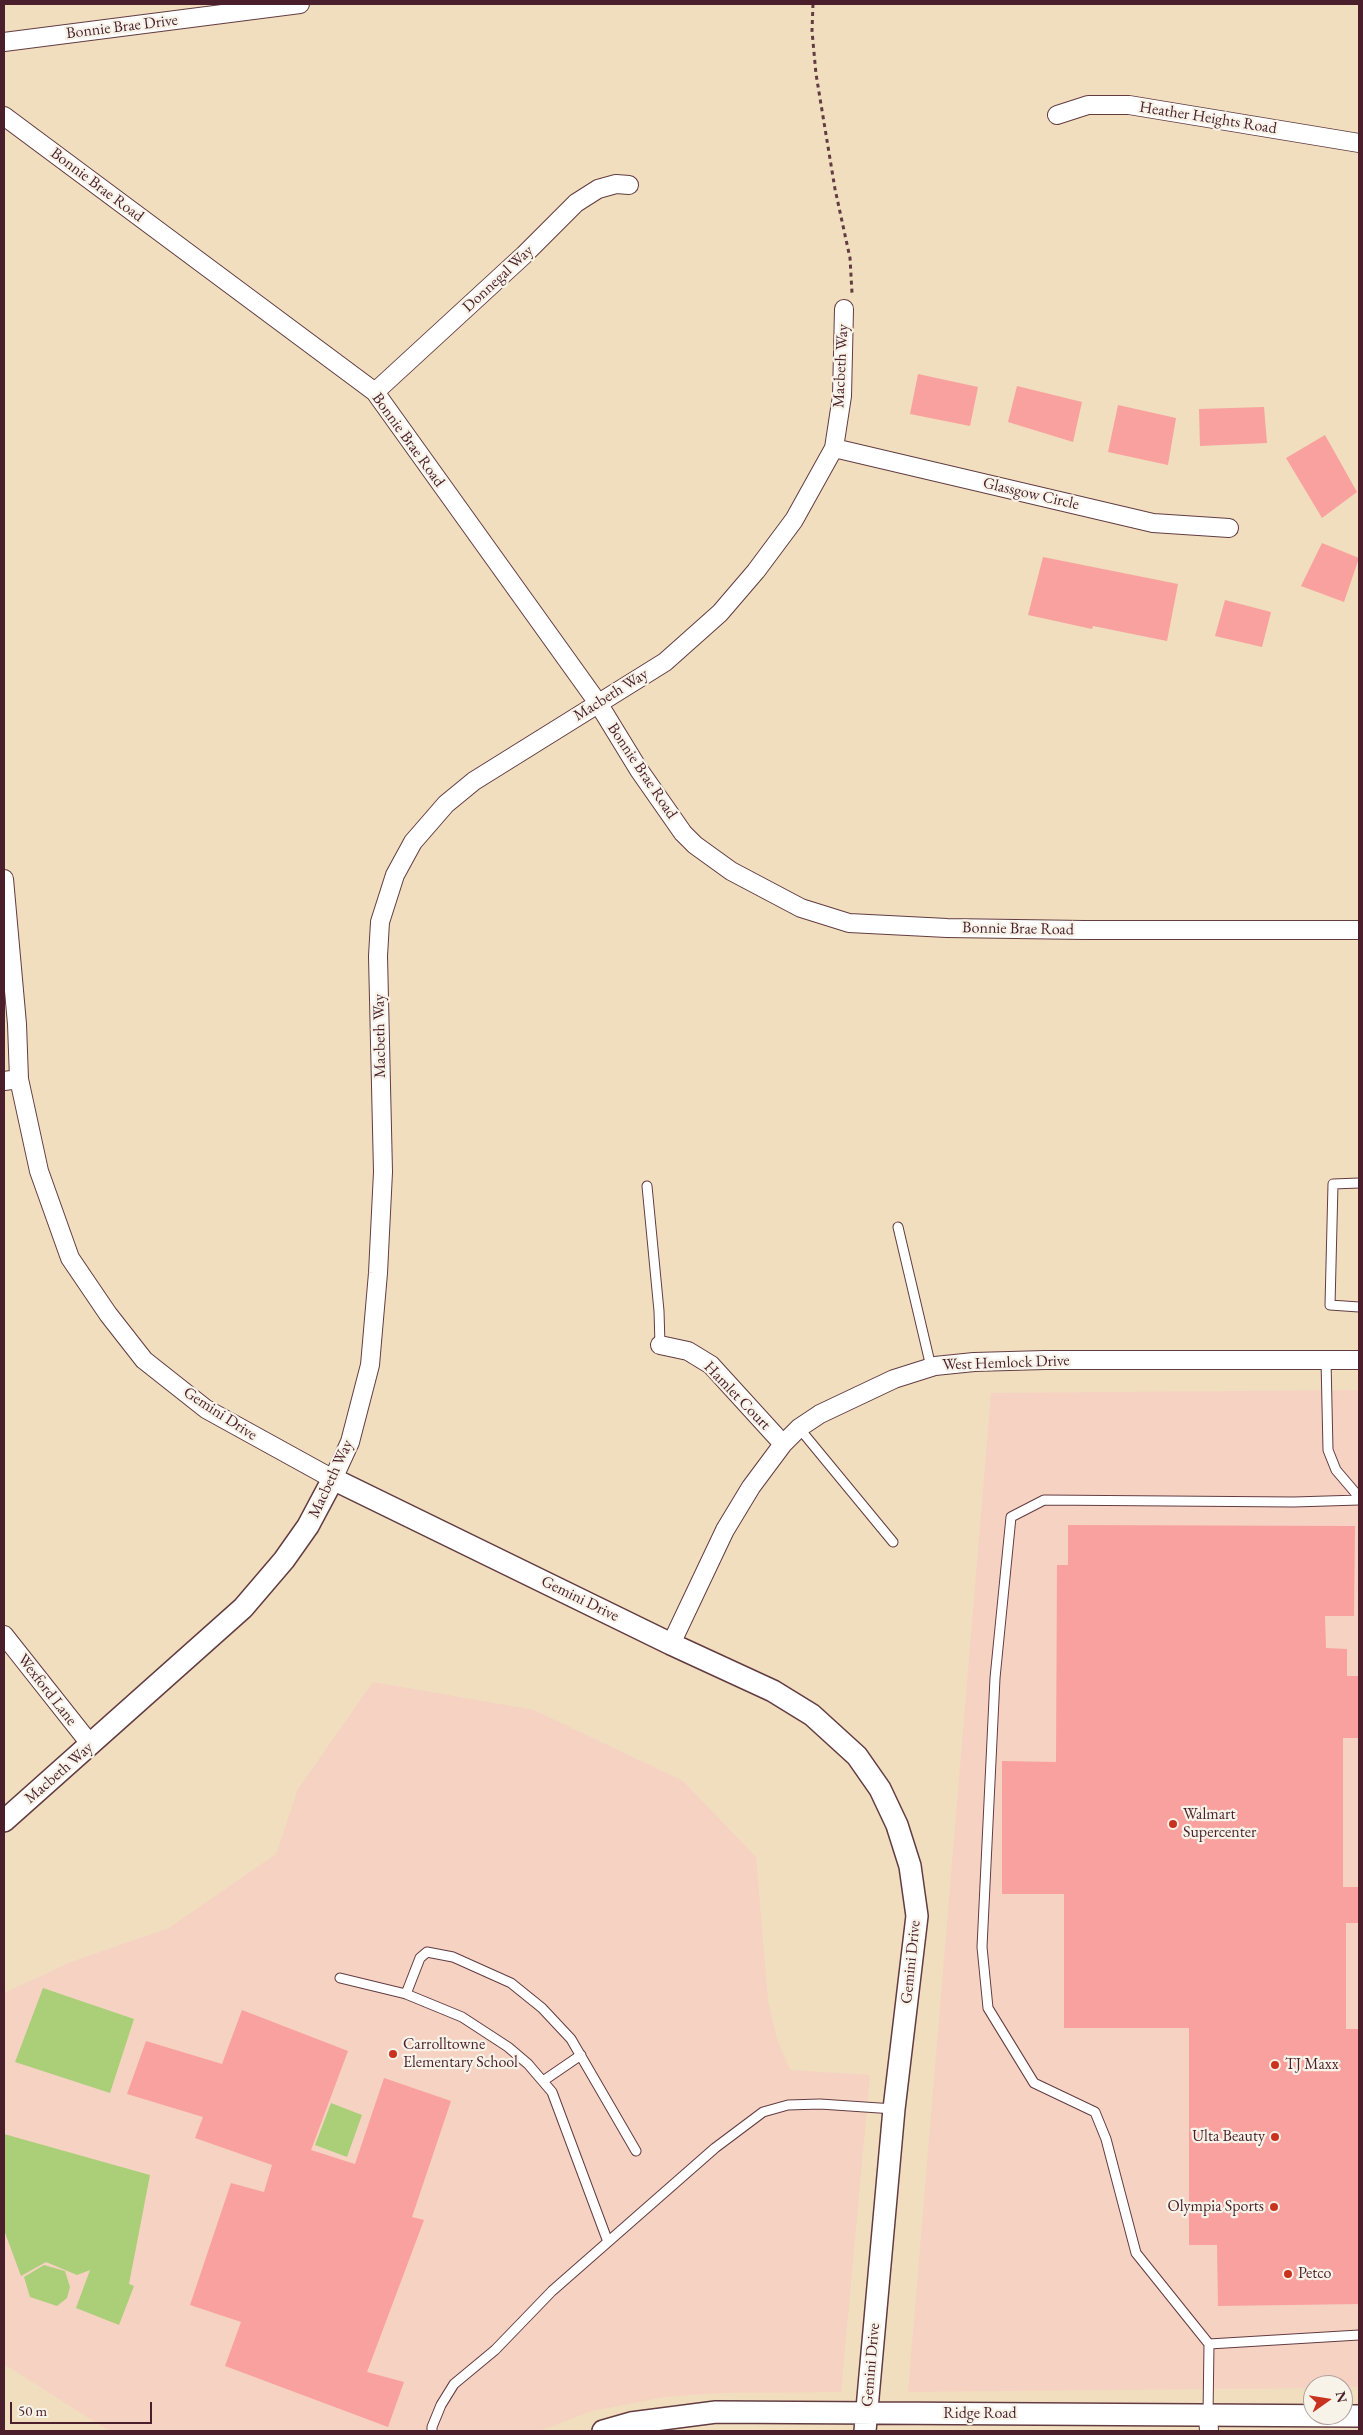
<!DOCTYPE html>
<html>
<head>
<meta charset="utf-8">
<style>
	body { margin:0 }
	#map { position:relative; width:1363px; height:2435px; overflow:hidden; background:#f0debf; font-family:"EB Garamond",serif }
	canvas { display:block }
	.frame { position:absolute; inset:0; border:5px solid #4a1f2b; pointer-events:none }
	.north { position:absolute; left:1303px; top:2375px; width:50px; height:50px; box-sizing:border-box; background:#f7f3e8; border:1px solid #b29e9c; border-radius:50%; rotate:77deg; font-size:14px; font-weight:700; line-height:20px; text-align:center; color:#4a1f2b }
	.north::after { content:''; display:block; margin:auto; width:18px; height:22px; background:#c8321e; clip-path:polygon(50% 0,100% 100%,50% 72%,0 100%) }
	.scale { position:absolute; left:10px; top:2402px; width:142px; height:22px; box-sizing:border-box; border:2px solid #4a1f2b; border-top:0; padding-left:6px; font-size:15px; line-height:18px; white-space:nowrap; color:#4a1f2b; -webkit-text-stroke:4px #f7f3e8; paint-order:stroke }
</style>
</head>
<body>
<div id="map">
<canvas width="1363" height="2435"></canvas>
<div class="frame"></div>
<div class="north">N</div>
<div class="scale">50 m</div>
</div>
<script>
const ctx = document.querySelector('canvas').getContext('2d');
ctx.lineJoin = 'round';
function fill(path, color) { ctx.fillStyle = color; ctx.fill(path, 'evenodd'); }
const toPath = rows => new Path2D(rows.map(r => 'M' + r).join(''));
function trace(path, color, width, dash) { ctx.strokeStyle = color; ctx.lineWidth = width; ctx.lineCap = dash ? 'butt' : 'round'; ctx.setLineDash(dash || []); ctx.stroke(path); }
function label(font, color, halo, rows, align = 'center') {
  ctx.font = font + ' "EB Garamond",serif'; ctx.lineWidth = 4.5; ctx.setLineDash([]); ctx.textBaseline = 'middle'; ctx.strokeStyle = halo; ctx.fillStyle = color; for (const [text, x, y, turn = 0] of rows) {
    ctx.save(); ctx.translate(x, y); ctx.rotate((+turn || 0) * Math.PI / 180); ctx.textAlign = isNaN(turn) ? turn : align; if (halo) ctx.strokeText(text, 0, 0); ctx.fillText(text, 0, 0); ctx.restore();
  }
}
fill(toPath([
	[1359,1390,1359,2387,1313,2385,1313,2388,908,2392,991,1393],
	[373,1682,534,1710,683,1781,756,1857,768,2001,777,2039,790,2070,870,2075,841,2392,717,2393,665,2397,592,2411,539,2431,116,2431,106,2429,4,2364,4,1993,71,1962,169,1928,276,1854,298,1789]
]), '#f6d2c3');
fill(toPath([
	[43,1988,134,2019,110,2093,15,2062],
	[331,2103,362,2115,347,2157,315,2145],
	[4,2134,150,2175,129,2284,134,2286,119,2325,76,2308,90,2270,77,2275,46,2262,21,2276,4,2230],
	[44,2265,65,2271,70,2287,67,2298,57,2306,30,2297,24,2277]
]), '#aacf78');
fill(toPath([
	[918,374,978,387,970,426,910,414],
	[1017,386,1082,402,1073,442,1008,422],
	[1118,405,1176,418,1168,465,1108,452],
	[1264,407,1267,443,1200,446,1199,409],
	[1325,435,1357,492,1322,518,1286,458],
	[1322,543,1359,558,1344,602,1301,586],
	[1043,557,1178,584,1167,641,1093,626,1092,629,1028,615],
	[1225,600,1271,612,1262,647,1215,636],
	[1068,1525,1355,1526,1354,1616,1325,1616,1326,1648,1347,1649,1347,1676,1359,1676,1359,1738,1343,1738,1343,1887,1359,1887,1359,1923,1346,1923,1346,2029,1359,2029,1359,2304,1218,2306,1217,2245,1189,2245,1189,2028,1064,2028,1064,1894,1002,1894,1002,1761,1056,1762,1057,1565,1068,1565],
	[242,2010,348,2051,311,2150,355,2164,384,2078,451,2101,412,2217,424,2220,367,2372,404,2382,388,2427,225,2366,241,2322,190,2305,231,2183,264,2192,272,2165,195,2138,203,2117,127,2094,146,2041,222,2064]
]), '#f9a19e');
const service = toPath([
	[1359,1183,1333,1184,1330,1305,1359,1307],
	[647,1186,659,1311,660,1345],
	[898,1227,931,1367],
	[1326,1360,1328,1450,1336,1470,1359,1497],
	[799,1428,893,1542],
	[340,1978,406,1994,462,2017,508,2047,528,2064,552,2092,608,2242],
	[406,1994,420,1958,427,1952,453,1957,511,1983,542,2008,571,2039,636,2151],
	[543,2081,581,2055],
	[1209,2344,1136,2253,1106,2139,1095,2112,1034,2083,988,2008,982,1947,995,1678,1011,1517,1044,1500,1294,1502,1359,1500],
	[1208,2415,1209,2344,1359,2335],
	[432,2431,432,2427,441,2405,454,2384,495,2350,552,2291,715,2148,763,2112,788,2105,820,2104,894,2109]
]);
const minor = toPath([
	[4,42,300,4],
	[1057,115,1088,105,1129,105,1359,143],
	[4,116,375,392,598,703,639,770,683,833,695,845,731,871,801,908,849,923,947,928,1084,930,1359,930],
	[375,392,524,255,576,203,598,189,616,184,629,185],
	[834,448,1153,523,1229,528],
	[4,879,17,1024,19,1079,39,1171,70,1258,108,1314,144,1360,206,1409,333,1479,350,1442,370,1365,378,1273,383,1172,378,956,380,922,395,875,413,842,446,804,474,781,665,662,720,613,756,571,794,520,834,448,842,396,844,309],
	[4,1081,19,1079],
	[660,1345,688,1351,711,1365,783,1444],
	[4,1635,91,1745],
	[671,1644,725,1530,751,1487,783,1444,799,1428,820,1414,894,1379,935,1366,974,1362,1045,1360,1359,1360],
	[1208,2415,1209,2431]
]);
const tertiary = toPath([
	[4,1821,243,1608,284,1560,308,1526,333,1479,671,1644,773,1691,812,1715,857,1756,880,1789,897,1825,910,1866,917,1916,894,2109,865,2431],
	[603,2431,631,2423,716,2412,1359,2416]
]);
trace(service, '#633c41', 11);
trace(minor, '#633c41', 20);
trace(tertiary, '#633c41', 24);
trace(toPath([
	[813,4,812,31,816,74,835,189,850,258,852,293]
]), '#633c41', 3, [4, 4]);
trace(service, '#fff', 9);
trace(minor, '#fff', 18);
trace(tertiary, '#fff', 21);
for (const [x, y, r, color] of [
	[1173,1824,5,"#c8321e"],
	[393,2054,5,"#c8321e"],
	[1275,2065,5,"#c8321e"],
	[1275,2137,5,"#c8321e"],
	[1274,2207,5,"#c8321e"],
	[1288,2274,5,"#c8321e"]
]) { const dot = new Path2D(); dot.arc(x, y, r, 0, 2 * Math.PI); ctx.fillStyle = color; ctx.fill(dot); trace(dot, '#f7f3e8', 2); }
label('16px', '#4a1f2b', '#f7f3e8', [
	["Bonnie Brae Drive",122,27,-7],
	["Heather Heights Road",1208,118,9],
	["Bonnie Brae Road",97,185,37],
	["Donnegal Way",498,279,-43],
	["Macbeth Way",841,366,-87],
	["Bonnie Brae Road",408,440,54],
	["Glassgow Circle",1031,494,13],
	["Macbeth Way",611,695,-32],
	["Bonnie Brae Road",642,771,56],
	["Bonnie Brae Road",1018,929,1],
	["Macbeth Way",380,1036,-91],
	["West Hemlock Drive",1006,1363,-2],
	["Hamlet Court",737,1396,46],
	["Gemini Drive",220,1414,33],
	["Macbeth Way",331,1479,-65],
	["Gemini Drive",580,1599,26],
	["Wexford Lane",47,1690,52],
	["Macbeth Way",59,1773,-41],
	["Gemini Drive",911,1962,-84],
	["Gemini Drive",871,2365,-85],
	["Ridge Road",980,2414]
]);
label('16px', '#4a1f2b', '#f7f3e8', [
	["Walmart",1183,1815],
	["Supercenter",1183,1833],
	["Carrolltowne",403,2045],
	["Elementary School",403,2063],
	["TJ Maxx",1285,2065],
	["Ulta Beauty",1265,2137,"right"],
	["Olympia Sports",1264,2207,"right"],
	["Petco",1298,2274]
], 'left');
</script>
</body>
</html>
